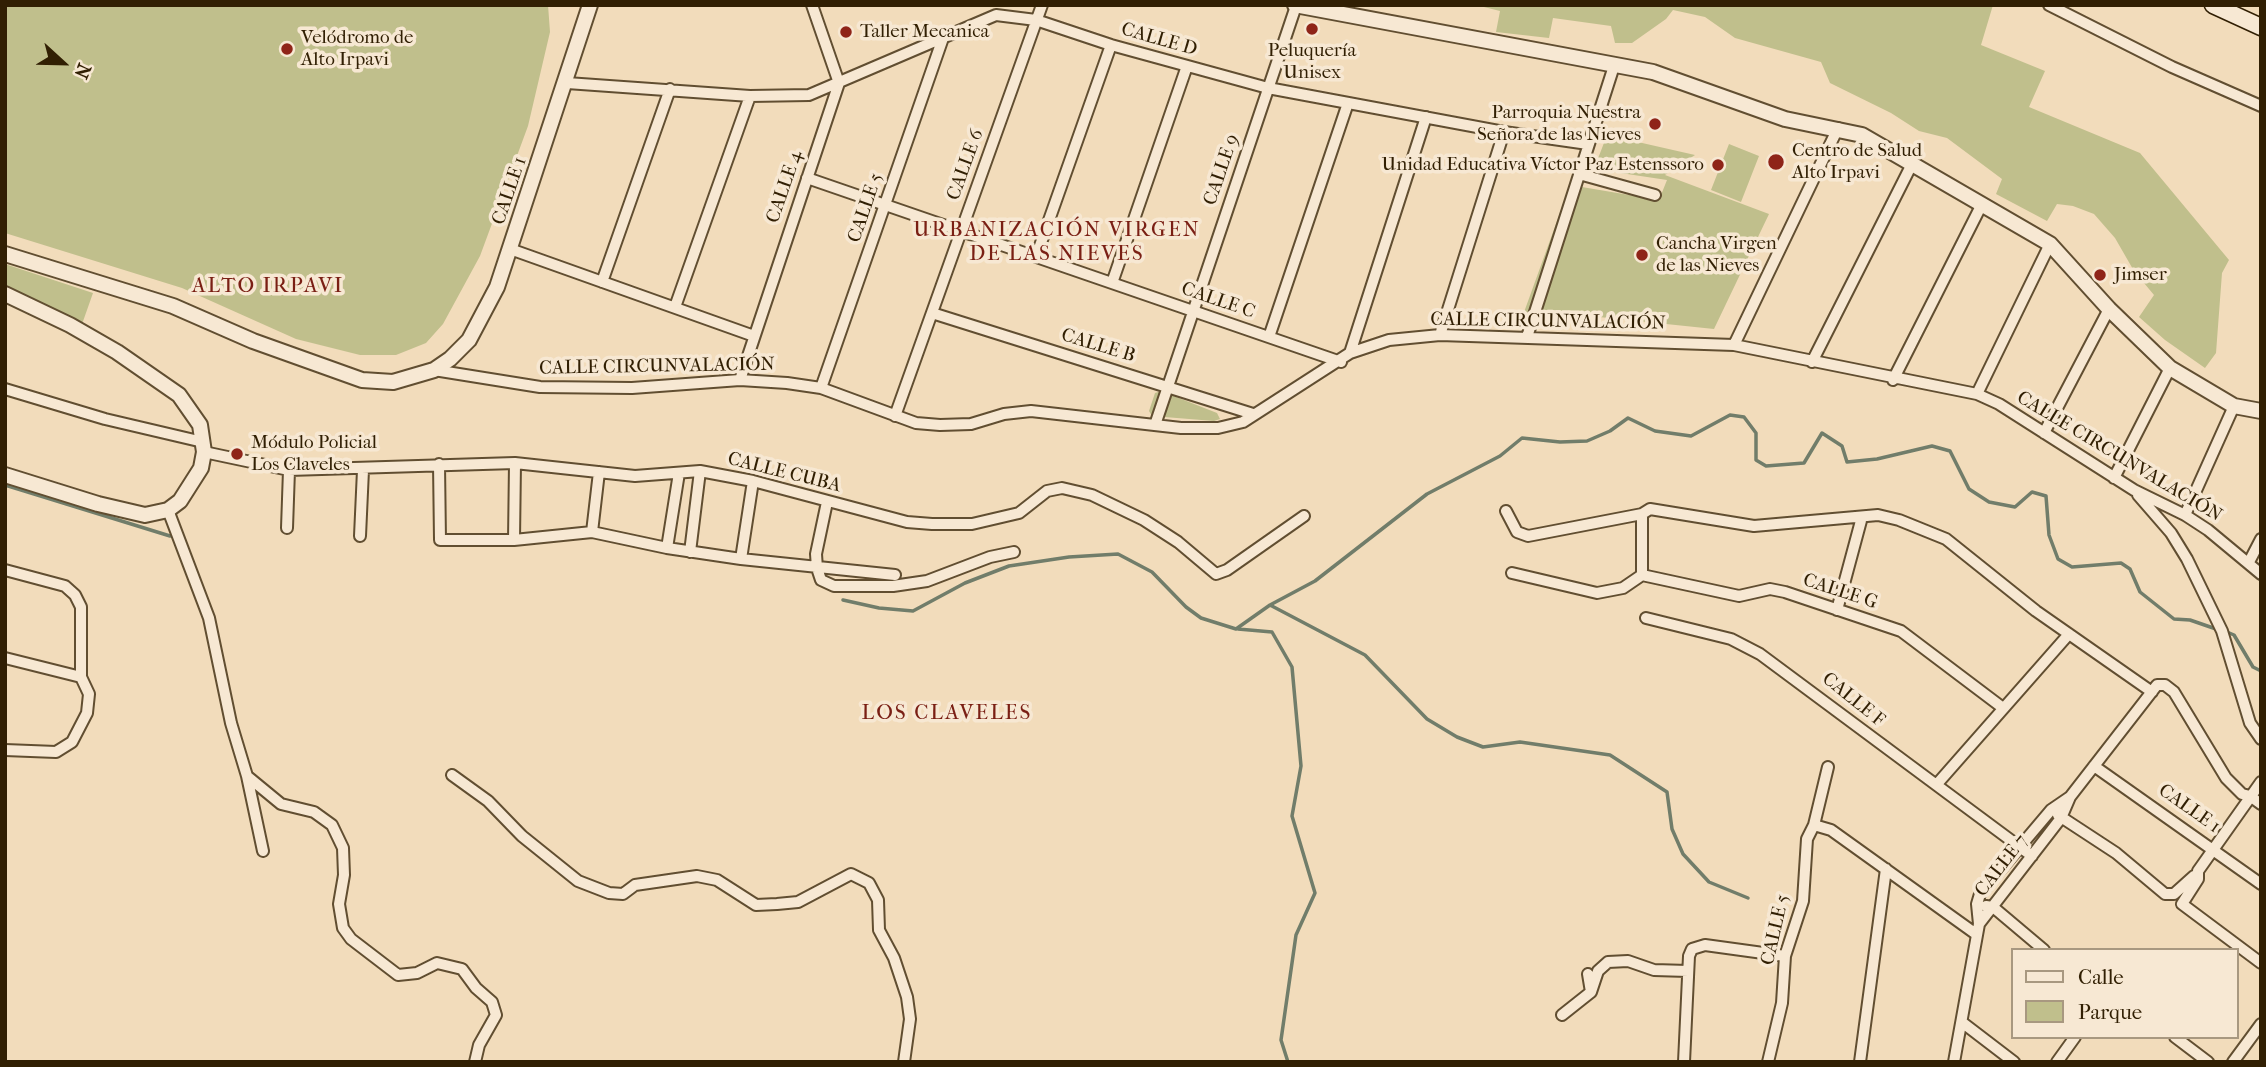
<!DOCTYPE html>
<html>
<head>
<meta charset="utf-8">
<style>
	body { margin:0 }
	#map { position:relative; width:2266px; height:1067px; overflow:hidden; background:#f2dcbb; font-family:"IM FELL French Canon",serif }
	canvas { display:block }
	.frame { position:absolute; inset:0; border:7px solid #311f03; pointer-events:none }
	.legend { position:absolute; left:2011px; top:948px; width:228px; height:91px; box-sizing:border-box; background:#f7e8d3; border:2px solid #a89880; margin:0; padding:9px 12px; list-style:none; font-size:21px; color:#311f03 }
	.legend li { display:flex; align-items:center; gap:14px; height:35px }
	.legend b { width:35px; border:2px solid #a89880 }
	.north { position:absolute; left:28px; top:28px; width:70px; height:70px; -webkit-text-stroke:5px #f7e8d3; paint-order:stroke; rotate:112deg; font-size:19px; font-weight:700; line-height:28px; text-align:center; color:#311f03 }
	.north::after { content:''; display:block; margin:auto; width:24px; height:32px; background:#311f03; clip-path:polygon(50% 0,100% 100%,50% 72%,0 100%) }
</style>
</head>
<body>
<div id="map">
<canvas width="2266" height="1067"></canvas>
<div class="frame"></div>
<ul class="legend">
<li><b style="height:9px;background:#f7e8d3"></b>Calle</li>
<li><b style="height:19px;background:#c0bf8c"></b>Parque</li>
</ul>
<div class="north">N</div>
</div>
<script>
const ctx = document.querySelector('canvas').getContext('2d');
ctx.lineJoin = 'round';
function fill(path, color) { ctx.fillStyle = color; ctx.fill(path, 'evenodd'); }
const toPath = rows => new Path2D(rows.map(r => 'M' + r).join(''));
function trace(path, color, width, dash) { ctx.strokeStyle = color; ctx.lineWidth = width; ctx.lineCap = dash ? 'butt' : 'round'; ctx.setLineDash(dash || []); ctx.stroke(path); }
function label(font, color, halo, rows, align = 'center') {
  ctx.font = font + ' "IM FELL French Canon",serif'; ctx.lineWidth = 7; ctx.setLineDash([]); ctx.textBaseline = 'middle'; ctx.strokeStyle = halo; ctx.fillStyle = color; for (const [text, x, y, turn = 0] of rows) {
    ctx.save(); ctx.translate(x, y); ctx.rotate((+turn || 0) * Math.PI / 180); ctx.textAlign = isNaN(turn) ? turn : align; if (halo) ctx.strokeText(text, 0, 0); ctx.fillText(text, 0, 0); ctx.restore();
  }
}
fill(toPath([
	[5,5,548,5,550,32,528,126,480,256,443,324,426,343,396,355,360,355,296,339,182,288,5,233],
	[1476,5,1993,5,1981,45,2045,71,2029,107,2140,153,2229,260,2222,273,2216,353,2205,368,2165,340,2139,317,2154,295,2134,271,2115,238,2094,214,2073,206,2057,204,2047,221,1996,194,2002,179,1947,138,1919,131,1891,113,1830,83,1821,62,1735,38,1705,17,1673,10,1666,19,1632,43,1615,43,1611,26,1553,18,1549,38,1496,32,1500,11],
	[1607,135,1695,155,1665,175,1769,214,1714,329,1532,310,1523,315,1570,185,1659,200,1667,180,1594,169],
	[1729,144,1759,156,1741,202,1711,190],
	[5,264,93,293,81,327,5,286],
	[1161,391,1217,413,1220,419,1214,421,1152,416,1149,411,1155,393]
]), '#c0bf8c');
trace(toPath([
	[5,485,170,536],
	[843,600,879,608,913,611,965,583,1009,566,1069,557,1118,554,1152,572,1186,607,1201,618,1236,629,1270,605,1315,581,1427,494,1500,456,1522,438,1560,442,1587,441,1610,431,1628,418,1655,431,1691,436,1730,415,1744,417,1756,433,1756,460,1766,466,1804,463,1822,433,1842,446,1847,462,1877,459,1932,446,1950,451,1969,489,1989,502,2015,507,2032,492,2046,496,2049,535,2058,559,2072,567,2121,563,2130,569,2140,592,2174,619,2190,620,2219,630],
	[1270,605,1365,655,1427,719,1457,737,1483,747,1520,742,1610,755,1667,792,1672,829,1683,854,1709,882,1748,898],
	[1238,629,1272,632,1292,667,1301,766,1292,816,1315,893,1296,935,1281,1040,1288,1062],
	[2227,632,2234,635,2253,667,2261,671]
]), '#717d6a', 3.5);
const minor = toPath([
	[2049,5,2172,67,2261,106],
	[567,83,750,96,809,95,996,15,1036,20,1111,45,1268,88,1504,132,1588,144],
	[1579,174,1655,195],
	[807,178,1341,362],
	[510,249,754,336],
	[1036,257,1111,45],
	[602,282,670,89],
	[1112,283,1187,66],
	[675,307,750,96],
	[932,313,1253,414],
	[1440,335,1504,132],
	[1269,337,1348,103],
	[1527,337,1614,66],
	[1734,345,1838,128],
	[1350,353,1426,117],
	[1812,362,1912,164],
	[434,370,540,387,632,388,740,380,787,383,821,388,916,423,940,425,971,424,1004,414,1031,411,1181,428,1218,428,1243,422,1350,353,1389,340,1440,335,1734,345,1977,394,1999,404,2134,490,2185,515,2208,530,2261,574],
	[740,380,839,83,812,5],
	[1893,380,1982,204],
	[821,388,943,38],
	[5,389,105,419,203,442],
	[1977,394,2050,244],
	[895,416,1042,5],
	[1155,425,1296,6],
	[2044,433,2109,309],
	[204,452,289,470,515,463,635,476,700,471,753,481,907,522,932,524,972,524,1019,513,1047,491,1062,488,1092,495,1144,520,1178,542,1216,574,1227,570,1304,516],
	[439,464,440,540,514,540,592,532,667,548,741,559,895,575],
	[2114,478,2170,368],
	[2138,495,2171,533,2187,559,2222,631,2250,723,2261,739],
	[827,502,816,554,817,568,821,580,834,586,893,586,927,581,990,557,1014,552],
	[168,510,209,618,231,723,247,776,263,851],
	[1506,511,1517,532,1528,536,1642,514,1650,509,1754,526,1878,515,1899,520,1946,539,2036,611,2152,692],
	[1642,514,1642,575],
	[2185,515,2234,406],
	[287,528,289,470],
	[592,532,599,472],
	[360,536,363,470],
	[514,540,515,463],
	[667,548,679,473],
	[690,552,700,471],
	[741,559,753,481],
	[2249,562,2261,539],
	[5,570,65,586,75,595,81,607,81,677,89,694,87,713,72,742,56,752,5,750],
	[1512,573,1597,593,1623,588,1642,575],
	[1642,575,1739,596,1770,589,1785,592,1901,631,2003,708],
	[1837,610,1862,517],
	[1646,618,1731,639,1760,654,2032,856],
	[5,658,81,677],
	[2094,766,2261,884],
	[452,775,488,801,522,836,578,881,609,893,623,894,635,885,697,876,717,880,756,905,777,904,798,902,851,874,869,883,878,900,879,930,894,958,907,997,910,1019,904,1062],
	[247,776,281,804,314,812,332,825,343,848,344,875,339,904,343,928,351,939,398,975,417,973,437,963,462,969,476,988,492,1002,496,1015,479,1045,475,1062],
	[2261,782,2198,871,2198,879,2182,904,2261,963],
	[1937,784,2069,634],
	[2058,815,2116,853,2165,894,2174,894,2194,876],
	[1814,825,1831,830,1976,934],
	[1986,906,1993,907,2044,950],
	[1979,924,2061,818,2070,797,2157,685,2165,685,2174,692,2226,778,2242,794,2250,796,2261,804],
	[1591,992,1598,971,1608,962,1628,961,1654,970,1688,971],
	[1562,1015,1591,992,1588,974],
	[1963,1023,2014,1062],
	[2175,1037,2208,1062],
	[1684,1062,1689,956,1692,949,1705,945,1785,956],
	[1768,1062,1782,1003,1785,956,1803,901,1807,839,1814,825,1828,767],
	[1860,1062,1886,869],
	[1954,1062,1979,924,1977,904,1980,894,2051,810,2070,797],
	[2057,1062,2075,1037],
	[2233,1062,2261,1024]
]);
const tertiary = toPath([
	[1295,5,1653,72,1785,119,1862,135,2050,244,2109,309,2170,368,2234,406,2261,411],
	[5,254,173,306,253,341,362,380,393,382,434,370,450,359,469,340,497,287,590,5],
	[5,294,70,325,117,352,179,395,200,425,204,452,201,468,180,501,168,510,145,515,98,504,5,475]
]);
const secondary = toPath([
	[2213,5,2261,27]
]);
trace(minor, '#614e31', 14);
trace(tertiary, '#614e31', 18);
trace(secondary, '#311f03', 19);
trace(minor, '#f7e8d3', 10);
trace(tertiary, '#f7e8d3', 14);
trace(secondary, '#f7e8d3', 16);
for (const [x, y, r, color] of [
	[1312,29,7,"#8f2418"],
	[846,32,7,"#8f2418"],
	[287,49,7,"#8f2418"],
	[1655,124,7,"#8f2418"],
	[1776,162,9,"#8f2418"],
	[1718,165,7,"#8f2418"],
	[1642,255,7,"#8f2418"],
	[2100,275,7,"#8f2418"],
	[237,454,7,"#8f2418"]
]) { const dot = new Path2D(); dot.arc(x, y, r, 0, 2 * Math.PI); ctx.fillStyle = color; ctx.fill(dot); trace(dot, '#f7e8d3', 2.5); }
label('19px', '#311f03', '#f7e8d3', [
	["Taller Mecanica",860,32],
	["Velódromo de",301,38],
	["Alto Irpavi",301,60],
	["Peluquería",1312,51,"center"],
	["Unisex",1312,73,"center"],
	["Parroquia Nuestra",1641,113,"right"],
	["Señora de las Nieves",1641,135,"right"],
	["Centro de Salud",1792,151],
	["Alto Irpavi",1792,173],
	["Unidad Educativa Víctor Paz Estenssoro",1704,165,"right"],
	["Cancha Virgen",1656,244],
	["de las Nieves",1656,266],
	["Jimser",2114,275],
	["Módulo Policial",251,443],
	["Los Claveles",251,465]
], 'left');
label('19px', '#311f03', '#f7e8d3', [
	["CALLE D",1159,40,16],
	["CALLE 6",966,165,-70],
	["CALLE 9",1222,170,-71],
	["CALLE 4",785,187,-71],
	["CALLE 1",510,191,-71],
	["CALLE 5",866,208,-71],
	["CALLE C",1218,301,19],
	["CALLE CIRCUNVALACIÓN",1548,322,1],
	["CALLE B",1098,346,17],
	["CALLE CIRCUNVALACIÓN",657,367,-1],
	["CALLE CIRCUNVALACIÓN",2119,457,31],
	["CALLE CUBA",784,473,14],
	["CALLE G",1840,592,18],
	["CALLE F",1853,700,39],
	["CALLE 1",2189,809,35],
	["CALLE 7",2002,866,-52],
	["CALLE 5",1776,930,-77]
]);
ctx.letterSpacing = '2px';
label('21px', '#7a1f14', '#f7e8d3', [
	["URBANIZACIÓN VIRGEN",1057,231],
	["DE LAS NIEVES",1057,255],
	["ALTO IRPAVI",268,287],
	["LOS CLAVELES",947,714]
]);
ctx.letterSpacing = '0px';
</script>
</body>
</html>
